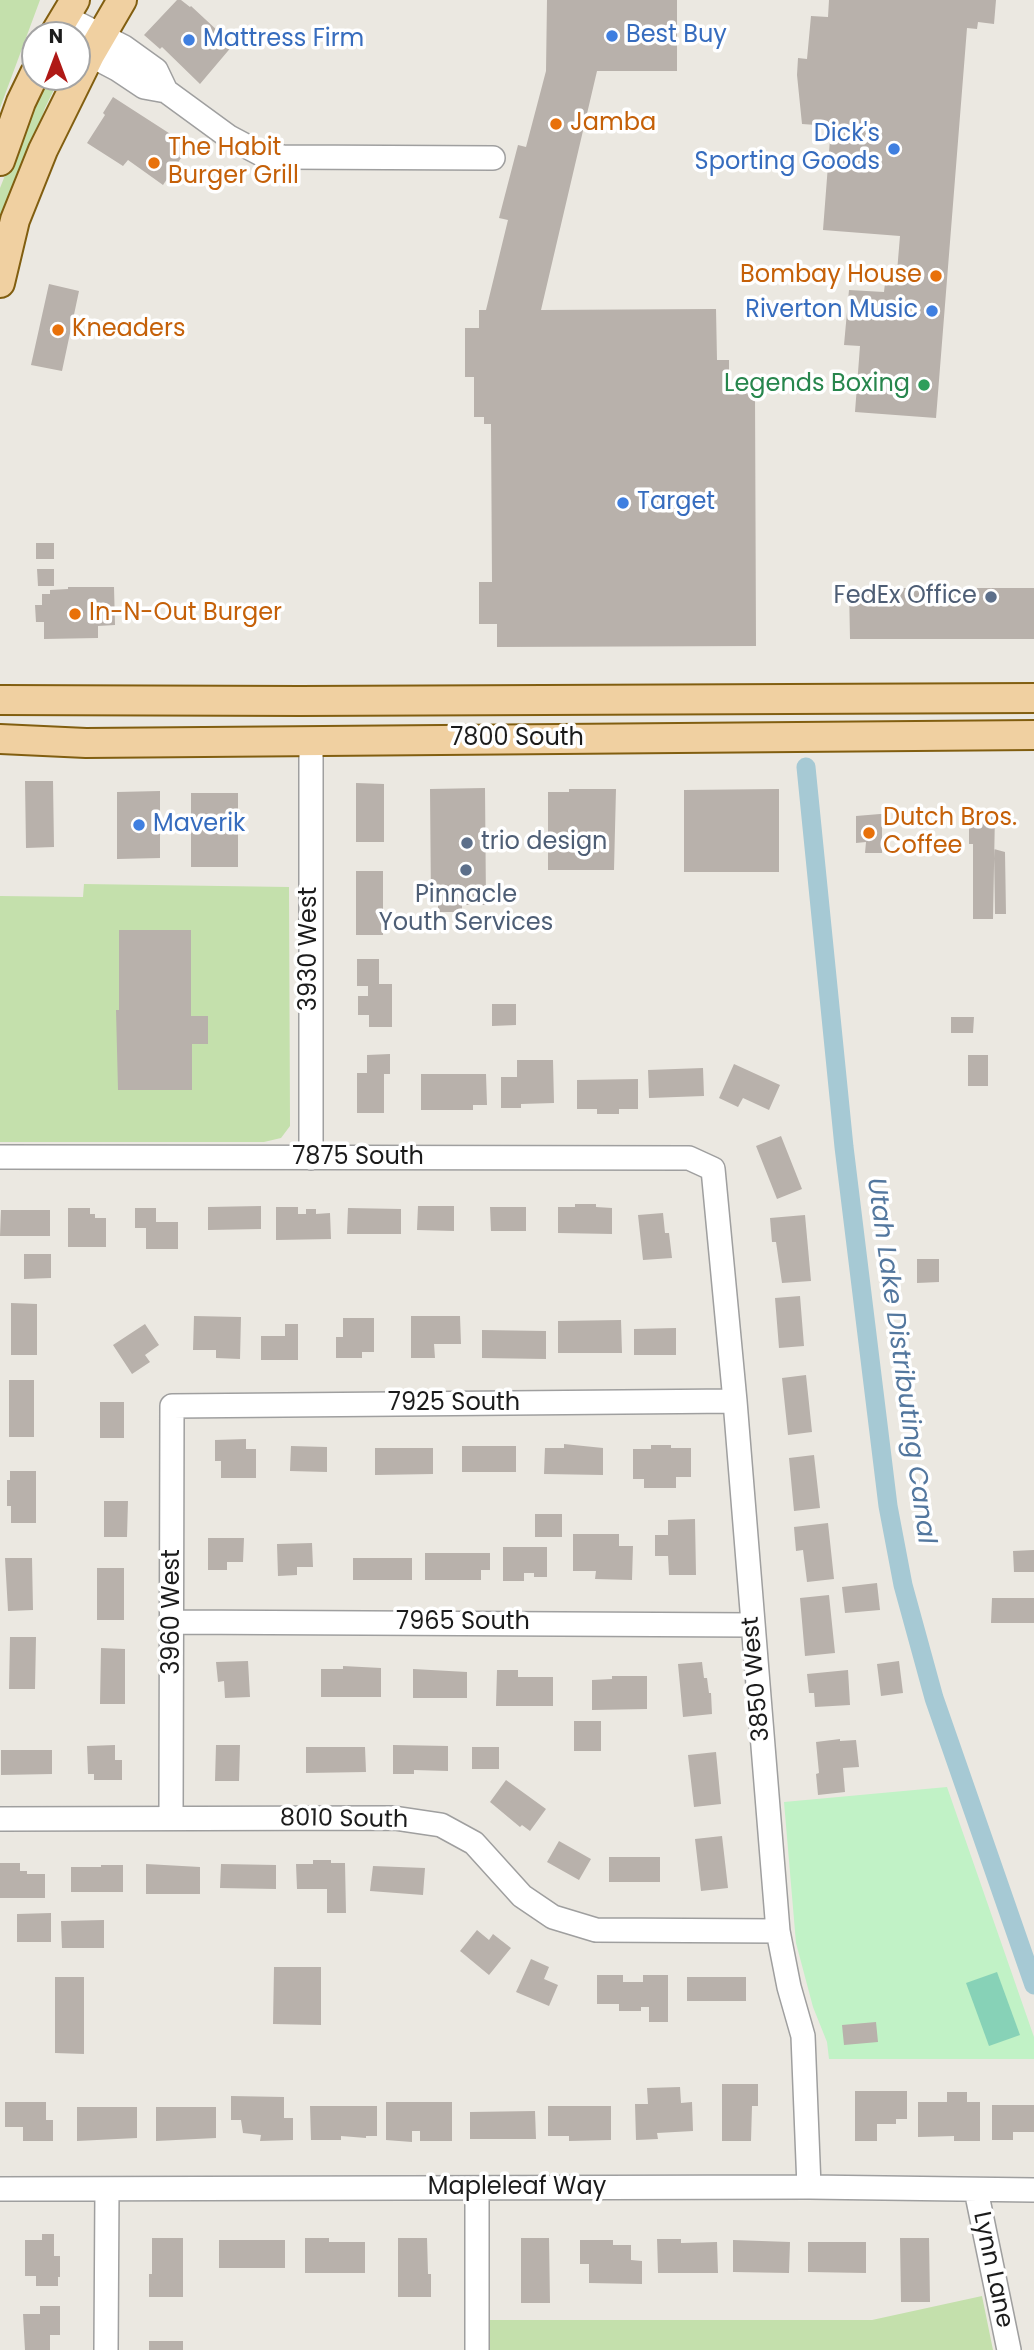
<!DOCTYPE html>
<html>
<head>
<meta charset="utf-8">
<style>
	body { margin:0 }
	#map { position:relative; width:1034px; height:2350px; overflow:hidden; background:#ebe8e1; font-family:Poppins,sans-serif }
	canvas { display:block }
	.north { position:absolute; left:21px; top:21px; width:70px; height:70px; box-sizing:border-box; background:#fff; border:2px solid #a4a4a4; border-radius:50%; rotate:0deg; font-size:19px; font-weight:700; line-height:28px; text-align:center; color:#1b1b1b }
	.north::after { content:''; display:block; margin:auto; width:24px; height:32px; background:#af1916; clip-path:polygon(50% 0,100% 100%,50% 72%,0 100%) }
</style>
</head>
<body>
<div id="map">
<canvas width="1034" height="2350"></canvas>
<div class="north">N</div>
</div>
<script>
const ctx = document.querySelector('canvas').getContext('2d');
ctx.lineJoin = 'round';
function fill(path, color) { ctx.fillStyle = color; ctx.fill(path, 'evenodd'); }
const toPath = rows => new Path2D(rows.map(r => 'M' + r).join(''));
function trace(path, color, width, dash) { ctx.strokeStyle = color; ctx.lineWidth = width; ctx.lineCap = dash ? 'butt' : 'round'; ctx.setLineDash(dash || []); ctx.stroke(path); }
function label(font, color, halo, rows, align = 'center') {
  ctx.font = font + ' Poppins,sans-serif'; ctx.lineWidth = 7; ctx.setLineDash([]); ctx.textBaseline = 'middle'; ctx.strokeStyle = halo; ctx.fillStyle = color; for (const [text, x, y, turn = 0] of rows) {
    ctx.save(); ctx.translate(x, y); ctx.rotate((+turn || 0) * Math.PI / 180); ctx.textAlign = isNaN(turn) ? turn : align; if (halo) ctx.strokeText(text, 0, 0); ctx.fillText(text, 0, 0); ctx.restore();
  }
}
fill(toPath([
	[0,0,40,0,0,108],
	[44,77,60,77,45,108,0,238,0,188],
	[84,884,289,887,290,1126,281,1138,264,1142,0,1142,0,896,83,897],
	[982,2296,993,2350,488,2350,488,2320,872,2320]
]), '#c4e0ac');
fill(toPath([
	[947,1787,1034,2037,1034,2059,829,2059,827,2042,813,2007,796,1943,784,1802]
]), '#c1f2c6');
fill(toPath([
	[997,1972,1020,2035,989,2046,966,1983]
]), '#87d2b7');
trace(toPath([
	[806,767,844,1147,888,1506,903,1585,934,1698,1034,1985]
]), '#a6c9d4', 19);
fill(toPath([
	[177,0,181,0,190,7,191,6,233,45,200,84,162,47,160,49,144,35],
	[547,0,677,0,677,71,597,71,541,310,716,309,717,360,729,360,729,393,755,393,756,646,497,647,497,624,479,624,479,582,492,582,491,424,484,424,484,417,474,417,474,377,465,377,465,328,479,328,479,310,486,310,508,220,499,218,518,145,526,147,546,71],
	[829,0,996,0,994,24,978,22,977,29,967,28,936,418,855,412,860,346,844,345,849,290,884,292,885,283,896,284,900,236,823,230,831,126,802,124,797,75,798,58,807,59,811,16,828,17],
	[113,97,189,146,163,185,128,160,123,166,87,143,105,115,103,113],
	[49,284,79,291,62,371,31,365],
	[36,543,54,543,54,559,36,559],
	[37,569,54,569,54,586,38,586],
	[68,587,114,587,115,625,98,626,98,638,44,639,44,622,36,622,35,605,42,605,42,594,50,594,50,590,68,589],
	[849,588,1034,588,1034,639,850,639],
	[25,781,53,781,54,847,26,848],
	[356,783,384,784,384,842,356,842],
	[485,788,486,905,462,905,462,912,438,912,438,903,431,903,430,789],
	[569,789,616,789,614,870,548,870,548,792,569,792],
	[779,789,779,872,684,872,684,790],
	[160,791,160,858,117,859,117,792],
	[191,793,238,793,238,867,191,867],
	[969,813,995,813,993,919,973,919,973,844,969,844],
	[880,814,887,814,887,822,882,823,882,853,865,853,866,842,856,843,856,816],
	[994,849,1005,852,1006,914,995,914],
	[356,871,383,871,383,935,356,935],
	[119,930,191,930,191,1016,208,1016,208,1044,192,1044,192,1090,118,1090,116,1010,119,1010],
	[357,959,379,959,379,984,392,984,392,1027,369,1027,369,1015,358,1015,358,996,368,996,368,986,357,986],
	[492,1004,516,1004,516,1025,492,1026],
	[951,1017,974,1017,973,1033,951,1033],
	[390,1054,390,1074,384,1074,384,1113,357,1113,357,1073,367,1073,367,1055],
	[968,1055,988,1055,988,1086,968,1086],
	[517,1060,553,1060,554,1103,521,1104,521,1108,501,1108,501,1077,517,1077],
	[734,1064,780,1085,769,1110,743,1098,738,1107,719,1098],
	[703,1068,704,1096,649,1098,648,1070],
	[421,1074,486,1074,487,1105,473,1105,473,1110,421,1110],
	[638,1079,638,1109,619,1109,619,1114,597,1114,597,1109,577,1109,577,1080],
	[781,1136,802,1189,777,1199,756,1146],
	[575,1204,596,1204,596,1207,612,1208,612,1234,558,1233,558,1207,575,1207],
	[261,1206,261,1229,208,1230,208,1207],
	[418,1206,454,1206,454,1231,417,1230],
	[276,1207,298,1207,298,1214,306,1214,306,1209,316,1209,316,1214,330,1213,331,1239,276,1240],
	[490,1207,526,1207,526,1231,491,1231],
	[68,1208,90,1208,90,1214,95,1214,95,1218,106,1218,106,1247,68,1247],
	[135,1208,156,1208,156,1222,178,1222,178,1249,146,1249,146,1228,135,1228],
	[348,1208,401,1209,401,1234,347,1234],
	[1,1210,50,1210,50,1236,0,1236],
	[663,1213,665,1233,669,1233,672,1258,643,1260,638,1215],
	[805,1215,811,1281,782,1283,776,1242,772,1242,770,1218],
	[24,1254,51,1254,51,1278,24,1279],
	[917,1259,939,1259,939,1282,917,1283],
	[800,1296,804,1346,779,1348,775,1298],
	[11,1303,37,1304,37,1355,11,1355],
	[194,1316,241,1317,240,1359,216,1358,216,1350,193,1350],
	[411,1316,460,1316,461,1344,434,1344,435,1358,411,1358],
	[343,1318,374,1318,374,1352,362,1352,362,1358,336,1358,336,1337,343,1337],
	[621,1320,622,1353,558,1353,558,1321],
	[145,1324,159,1345,145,1355,150,1362,132,1374,113,1345],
	[285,1324,298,1324,298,1360,261,1360,261,1336,285,1336],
	[676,1328,676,1355,634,1355,634,1329],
	[482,1330,546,1331,546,1359,482,1358],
	[806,1375,812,1432,788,1435,782,1378],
	[9,1380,34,1380,34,1437,9,1437],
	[100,1402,124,1402,124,1438,100,1438],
	[246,1439,246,1449,256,1449,256,1478,221,1478,221,1461,215,1461,215,1440],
	[564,1444,603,1448,603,1475,544,1474,545,1448,564,1448],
	[651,1445,671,1445,671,1448,691,1448,691,1477,676,1477,676,1488,644,1488,644,1479,633,1479,633,1449,651,1449],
	[291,1446,327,1447,327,1472,290,1471],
	[462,1446,516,1446,516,1472,462,1472],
	[375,1448,433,1448,433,1474,375,1475],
	[814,1455,820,1508,794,1511,789,1458],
	[10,1471,36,1471,36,1523,11,1523,11,1506,7,1506,7,1480,10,1480],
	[104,1501,128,1501,127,1537,104,1537],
	[535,1514,562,1514,562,1537,535,1537],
	[695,1519,696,1575,669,1575,668,1556,655,1556,655,1535,668,1535,668,1520],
	[828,1523,834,1579,807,1582,803,1550,796,1551,794,1527],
	[573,1534,619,1534,619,1546,633,1546,632,1580,595,1579,596,1571,573,1571],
	[208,1538,244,1538,243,1562,227,1562,227,1570,208,1570],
	[312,1543,313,1567,297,1567,297,1575,278,1576,277,1544],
	[503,1547,547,1547,547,1577,534,1577,534,1573,524,1573,524,1581,503,1581],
	[1034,1550,1034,1572,1014,1572,1013,1551],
	[425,1553,490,1553,490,1570,481,1570,481,1580,425,1580],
	[5,1558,32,1558,33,1610,8,1611],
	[353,1558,412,1558,412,1580,353,1580],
	[97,1568,124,1568,124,1620,97,1620],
	[877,1583,880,1610,845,1613,842,1587],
	[829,1595,835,1653,805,1656,800,1598],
	[992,1598,1034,1598,1034,1623,991,1623],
	[10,1637,36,1637,35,1689,9,1689],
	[101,1648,125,1649,125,1704,100,1704],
	[248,1661,250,1697,225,1698,224,1681,218,1682,216,1662],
	[899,1661,903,1693,881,1696,877,1664],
	[702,1662,704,1678,707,1678,709,1693,711,1693,712,1714,683,1717,678,1664],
	[343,1666,381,1668,381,1697,321,1697,321,1669,343,1669],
	[413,1669,467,1672,467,1698,413,1698],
	[497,1670,518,1670,518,1677,553,1677,553,1706,496,1706],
	[848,1670,850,1705,815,1707,814,1693,809,1693,807,1674],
	[612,1676,647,1676,647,1709,592,1710,592,1680,612,1679],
	[574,1721,601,1721,601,1751,574,1751],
	[840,1739,840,1741,856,1740,859,1767,843,1768,845,1792,818,1795,816,1774,819,1773,816,1742],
	[115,1745,115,1760,122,1760,122,1780,94,1780,94,1774,88,1774,87,1746],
	[216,1745,240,1745,239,1781,215,1781],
	[393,1745,448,1746,448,1771,414,1770,414,1774,393,1774],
	[306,1747,365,1747,366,1772,306,1773],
	[472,1747,499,1747,499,1769,472,1769],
	[1,1750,52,1750,52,1774,1,1775],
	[716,1752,721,1804,694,1807,688,1755],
	[506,1780,546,1809,530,1831,522,1825,520,1827,490,1802],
	[722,1836,728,1888,701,1891,695,1839],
	[559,1841,591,1859,579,1880,547,1862],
	[609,1857,660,1857,660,1882,609,1882],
	[313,1860,331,1860,331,1863,345,1863,346,1913,327,1913,327,1889,297,1889,296,1864,313,1864],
	[0,1863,20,1863,20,1871,27,1871,27,1874,45,1874,45,1898,0,1898],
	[146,1864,200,1867,200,1894,146,1894],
	[221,1864,276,1865,276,1889,220,1888],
	[101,1865,123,1865,123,1892,71,1892,71,1867,101,1867],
	[373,1866,425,1868,423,1895,370,1891],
	[51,1913,51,1942,17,1942,17,1914],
	[104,1920,104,1948,62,1948,61,1921],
	[477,1930,489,1940,493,1934,511,1948,489,1975,460,1951],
	[531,1959,549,1967,544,1979,558,1985,549,2006,516,1992],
	[274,1967,321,1967,321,2025,273,2024],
	[597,1975,623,1975,623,1982,643,1982,643,1975,668,1975,668,2022,649,2022,649,2007,641,2007,641,2011,619,2011,619,2004,597,2004],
	[55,1977,84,1977,84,2054,55,2053],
	[687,1977,746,1977,746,2001,687,2001],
	[876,2022,878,2042,844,2045,842,2025],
	[722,2084,758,2084,758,2106,752,2106,751,2141,722,2141],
	[680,2087,681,2103,692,2102,693,2131,657,2133,658,2139,636,2140,635,2104,648,2104,647,2088],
	[855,2091,907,2091,907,2119,896,2119,896,2124,877,2124,877,2141,855,2141],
	[947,2092,967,2092,967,2102,980,2102,980,2141,954,2141,954,2136,918,2137,918,2102,947,2102],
	[231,2096,284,2097,284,2118,293,2118,293,2140,260,2141,261,2135,243,2133,241,2120,231,2120],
	[5,2102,46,2102,46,2120,53,2120,53,2141,23,2141,23,2127,5,2127],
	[386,2102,452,2102,452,2141,420,2141,420,2131,412,2131,412,2142,386,2140],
	[992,2105,1034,2105,1034,2132,1013,2132,1013,2140,992,2140],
	[310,2106,377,2106,377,2136,366,2136,366,2138,341,2136,341,2140,311,2140],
	[548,2106,611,2106,611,2140,569,2141,569,2136,548,2136],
	[77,2107,137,2107,137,2138,77,2141],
	[156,2107,216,2107,216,2138,156,2141],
	[535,2111,536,2139,470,2139,470,2112],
	[42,2234,54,2234,54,2256,60,2256,60,2277,58,2277,58,2286,36,2286,36,2276,25,2276,25,2240,42,2240],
	[152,2238,183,2238,183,2297,149,2297,149,2274,152,2274],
	[305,2238,329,2238,329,2242,365,2242,365,2273,305,2273],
	[398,2238,427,2238,428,2274,431,2274,431,2297,398,2297],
	[521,2238,549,2238,550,2303,521,2303],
	[900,2238,929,2238,930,2302,901,2302],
	[657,2239,681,2239,681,2243,717,2242,718,2273,658,2273],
	[219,2240,285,2240,285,2268,219,2268],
	[580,2240,613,2240,613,2245,631,2245,631,2260,642,2261,642,2284,589,2283,589,2264,580,2264],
	[733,2240,790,2242,789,2273,733,2272],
	[808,2242,866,2242,866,2273,808,2272],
	[40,2306,60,2306,60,2335,50,2335,50,2350,25,2350,23,2314,40,2314],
	[149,2341,183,2341,183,2350,149,2350]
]), '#b8b1ab');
const minor = toPath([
	[65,17,124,47,156,70,166,91],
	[77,48,117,69,144,87,166,91,229,137,261,154,283,157,493,158],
	[311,740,311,1158],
	[0,1157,689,1158,713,1169,735,1401,778,1931,789,1987,803,2036,809,2187],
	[173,1622,753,1625],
	[171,1818,172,1406,735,1401],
	[0,1819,394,1818,441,1825,474,1843,522,1896,553,1917,596,1930,778,1931],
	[477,2188,477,2350],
	[0,2189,809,2187,1034,2190],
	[976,2190,1009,2350],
	[106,2350,107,2189]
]);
const major = toPath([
	[54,35,75,0],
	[0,161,21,102,35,73],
	[0,283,15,220,43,150,90,55,122,0],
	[0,700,300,701,1034,698],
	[0,739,86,743,1034,735]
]);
trace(minor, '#9f9f9f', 26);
trace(major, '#815e10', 32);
trace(minor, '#fff', 23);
trace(major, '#f0d0a1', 28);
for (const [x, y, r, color] of [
	[612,36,7,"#3f7fe0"],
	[189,40,7,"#3f7fe0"],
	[556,124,7,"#e8710a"],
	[894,149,7,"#3f7fe0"],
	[154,163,7,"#e8710a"],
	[936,276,7,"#e8710a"],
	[932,311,7,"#3f7fe0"],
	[58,330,7,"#e8710a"],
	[924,385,7,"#2e9e5b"],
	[623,503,7,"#3f7fe0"],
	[991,597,7,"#5c6f8a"],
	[75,614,7,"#e8710a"],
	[139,825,7,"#3f7fe0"],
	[869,833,7,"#e8710a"],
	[467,843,7,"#5c6f8a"],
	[466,870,7,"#5c6f8a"]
]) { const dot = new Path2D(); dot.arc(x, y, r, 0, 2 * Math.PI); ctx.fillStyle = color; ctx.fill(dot); trace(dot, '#fff', 2.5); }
label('24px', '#366cbe', '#fff', [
	["Best Buy",626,36],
	["Mattress Firm",203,40],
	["Dick's",880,135,"right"],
	["Sporting Goods",880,163,"right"],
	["Riverton Music",918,311,"right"],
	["Target",637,503],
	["Maverik",153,825]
], 'left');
label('24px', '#c56008', '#fff', [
	["Jamba",570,124],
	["The Habit",168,149],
	["Burger Grill",168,177],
	["Bombay House",922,276,"right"],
	["Kneaders",72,330],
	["In-N-Out Burger",89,614],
	["Dutch Bros.",883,819],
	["Coffee",883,847]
], 'left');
label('24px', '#27864d', '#fff', [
	["Legends Boxing",910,385]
], 'right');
label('24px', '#4e5e75', '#fff', [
	["FedEx Office",977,597],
	["trio design",481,843,"left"],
	["Pinnacle",466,896,"center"],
	["Youth Services",466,924,"center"]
], 'right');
label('24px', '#1b1b1b', '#fff', [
	["7800 South",517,739],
	["3930 West",310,949,-90],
	["7875 South",358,1158],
	["7925 South",454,1404],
	["3960 West",173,1612,-90],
	["7965 South",463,1623],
	["3850 West",757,1679,-95],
	["8010 South",344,1820,1],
	["Mapleleaf Way",517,2188],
	["Lynn Lane",992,2270,78]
]);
label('italic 26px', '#53779e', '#fff', [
	["Utah Lake Distributing Canal",900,1361,82]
]);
</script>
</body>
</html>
